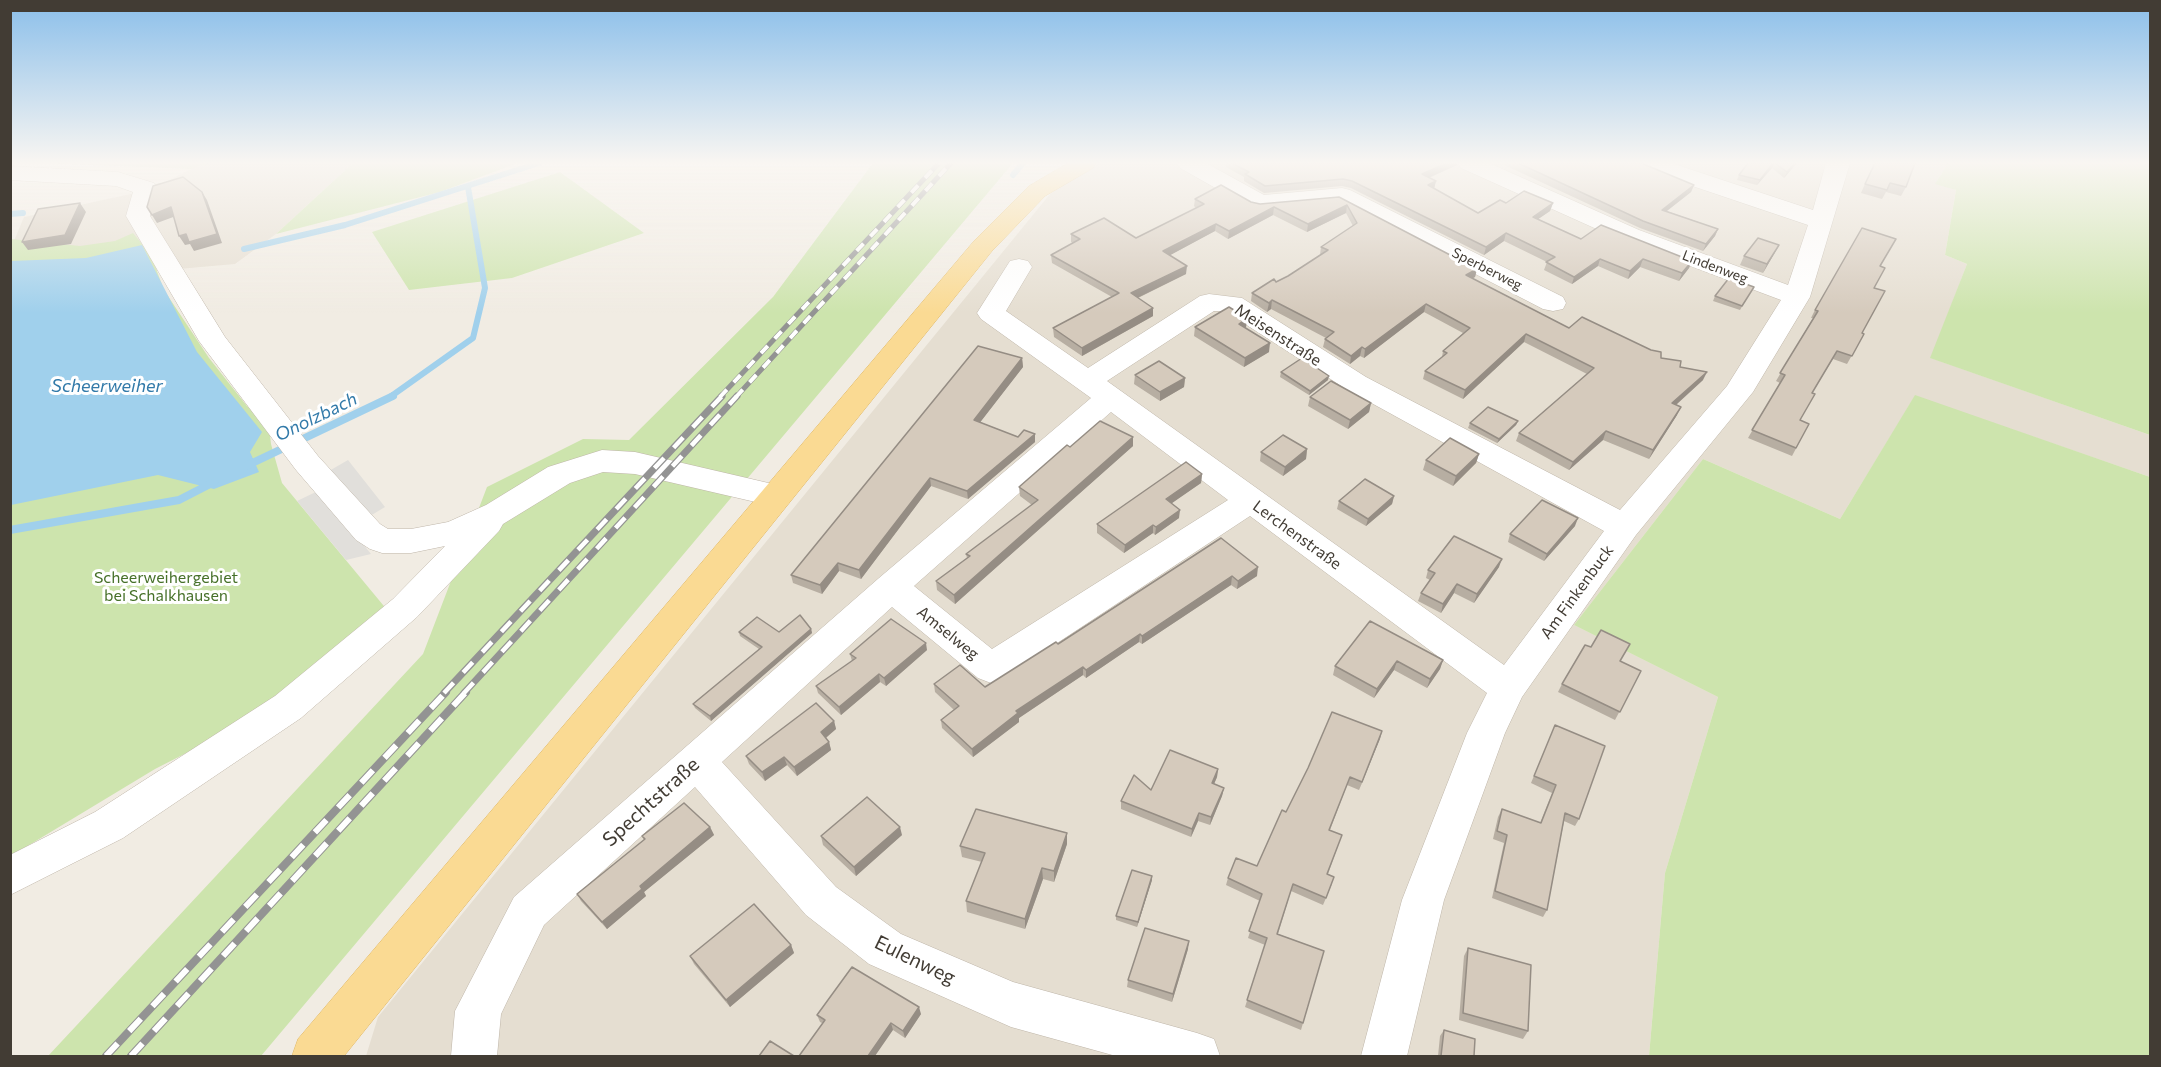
<!DOCTYPE html>
<html>
<head>
<meta charset="utf-8">
<style>
	body { margin:0 }
	#map { position:relative; width:2161px; height:1067px; overflow:hidden; background:#f1ece3; font-family:Commissioner,sans-serif }
	canvas { display:block }
	.frame { position:absolute; inset:0; border:12px solid #423c34; pointer-events:none }
</style>
</head>
<body>
<div id="map">
<canvas width="2161" height="1067"></canvas>
<div class="frame"></div>
</div>
<script>
const ctx = document.querySelector('canvas').getContext('2d');
ctx.lineJoin = 'round';
function fill(path, color) { ctx.fillStyle = color; ctx.fill(path, 'evenodd'); }
const toPath = rows => new Path2D(rows.map(r => 'M' + r).join(''));
function trace(path, color, width, dash) { ctx.strokeStyle = color; ctx.lineWidth = width; ctx.lineCap = dash ? 'butt' : 'round'; ctx.setLineDash(dash || []); ctx.stroke(path); }
function label(font, color, halo, rows, align = 'center') {
  ctx.font = font + ' Commissioner,sans-serif'; ctx.lineWidth = 6; ctx.setLineDash([]); ctx.textBaseline = 'middle'; ctx.strokeStyle = halo; ctx.fillStyle = color; for (const [text, x, y, turn = 0] of rows) {
    ctx.save(); ctx.translate(x, y); ctx.rotate((+turn || 0) * Math.PI / 180); ctx.textAlign = isNaN(turn) ? turn : align; if (halo) ctx.strokeText(text, 0, 0); ctx.fillText(text, 0, 0); ctx.restore();
  }
}
fill(toPath([
	[209,163,353,163,276,234,235,264,156,271,11,248,24,217,149,190,191,169],
	[1101,163,1948,163,1936,183,1956,190,1945,255,1967,264,1931,358,2150,435,2150,477,1915,396,1840,519,1703,459,1574,625,1718,697,1665,873,1649,1056,366,1056,378,1017,1050,194,1087,169]
]), '#e5ded1');
fill(toPath([
	[43,163,209,163,191,169],
	[353,163,518,163,440,192,276,234],
	[873,163,1013,163,261,1056,48,1056,423,654,487,487,583,439,629,440,773,297],
	[1948,163,2150,163,2150,435,1930,358,1967,264,1945,255,1956,190,1935,184],
	[560,172,644,233,512,278,409,290,372,232],
	[133,233,151,255,164,290,209,358,247,406,269,426,271,444,282,483,388,611,253,719,155,769,11,856,11,239,80,246,115,241],
	[1915,395,2150,477,2150,1056,1649,1056,1665,873,1718,697,1574,625,1703,459,1840,519]
]), '#cde4ad');
fill(toPath([
	[348,460,385,507,350,528,371,554,346,560,297,501,320,490,329,471]
]), '#e1dfdb');
fill(toPath([
	[142,245,197,352,262,432,250,452,259,472,214,489,158,475,11,505,11,261,86,258]
]), '#a0d0ec');
trace(toPath([
	[1013,175,1023,163],
	[10,214,23,213],
	[244,249,345,225,539,163],
	[390,397,473,338,485,288,468,187]
]), '#a0d0ec', 6);
trace(toPath([
	[246,466,393,396],
	[10,530,179,500,214,482]
]), '#a0d0ec', 8);
const minor = toPath([
	[1177,163,1206,163,1264,195,1342,188,1350,190,1563,297,1566,303,1563,309,1553,311,1543,309,1338,203,1260,210,1251,208,1180,168,1177,163],
	[1458,163,1489,163,1639,230,1788,285,1808,225,1639,168,1636,163,1671,163,1813,210,1826,163,1850,163,1810,297,1753,392,1636,535,1522,697,1505,733,1444,900,1407,1056,1361,1056,1402,900,1467,733,1487,693,1250,516,1004,678,991,683,978,678,892,607,722,762,836,887,901,934,1013,982,1197,1033,1214,1039,1220,1056,1116,1056,1011,1027,869,964,806,915,695,787,544,925,501,1014,497,1056,451,1056,455,1011,514,897,879,578,1091,398,981,319,977,313,1010,261,1019,259,1028,261,1032,267,1006,311,1088,368,1200,296,1209,294,1242,298,1366,377,1620,510,1727,386,1781,300,1621,240,1461,168,1458,163],
	[1214,311,1225,311,1346,389,1604,531,1504,665,1107,381,1214,311],
	[1111,412,1228,500,992,649,914,586,1111,412],
	[10,166,118,172,154,183,158,188,150,216,225,337,318,456,380,524,388,529,411,529,448,522,486,505,548,467,602,450,635,452,777,485,788,488,793,496,788,504,777,507,635,474,603,472,570,483,503,524,499,531,417,617,301,718,123,838,10,895,10,855,95,812,275,696,393,599,445,546,411,553,382,553,370,549,356,540,296,470,199,341,126,216,133,192,116,186,10,180,10,166]
]);
const major = toPath([
	[1068,163,1096,163,1093,168,1045,196,992,251,344,1056,292,1056,298,1039,974,241,1029,186,1068,163]
]);
trace(minor, '#bfb6a9', 1);
trace(major, '#deb664', 1);
fill(minor, '#fff');
fill(major, '#fada93');
const railFar2 = toPath([
	[720,397,939,163],
	[736,397,951,163]
]);
const railFar1 = toPath([
	[444,693,722,396],
	[464,693,737,396]
]);
const rail = toPath([
	[106,1056,446,692],
	[131,1056,466,692]
]);
trace(railFar2, '#939393', 5);
trace(railFar1, '#939393', 7);
trace(rail, '#939393', 8);
trace(railFar2, '#fff', 4, [10]);
trace(railFar1, '#fff', 4.5, [14]);
trace(rail, '#fff', 6, [17]);
fill(toPath([
	[1227,163,1457,163,1457,165,1429,178,1436,181,1434,188,1478,213,1506,203,1553,203,1550,211,1538,219,1581,239,1692,261,1689,268,1679,281,1640,267,1628,279,1598,266,1572,284,1544,270,1547,262,1504,241,1484,255,1351,188,1342,186,1264,193,1244,181,1244,177,1226,167],
	[1500,163,1641,163,1694,185,1691,192,1667,211,1718,229,1715,236,1703,251,1640,228],
	[1748,163,1797,163,1784,178,1772,168,1757,185,1737,180,1739,175],
	[1874,163,1915,163,1906,187,1901,196,1886,192,1882,199,1861,193],
	[1339,197,1477,269,1475,277,1472,278,1569,328,1661,358,1680,367,1703,380,1676,405,1677,415,1649,459,1603,440,1569,470,1516,441,1519,433,1587,374,1524,342,1463,399,1423,379,1425,371,1442,357,1443,351,1463,333,1424,312,1364,358,1360,356,1350,364,1323,347,1325,339,1326,338,1271,309,1267,312,1251,301,1252,293,1288,276,1320,255,1321,247,1353,226,1346,213,1307,232,1273,215,1228,239,1215,231,1170,255,1186,274,1138,298,1153,316,1082,356,1054,337,1053,328,1112,297,1052,263,1051,255,1073,243,1071,242,1071,234,1136,238,1196,208,1194,206,1195,199,1251,202,1260,204],
	[1779,245,1763,273,1740,265,1744,256],
	[1880,266,1862,333,1864,334,1847,364,1833,359,1812,393,1800,421,1809,424,1792,456,1748,438,1780,383,1776,381,1813,318,1811,318,1815,310],
	[1751,291,1740,310,1713,301,1715,296],
	[1247,318,1246,327,1245,328,1269,352,1244,367,1194,336,1195,327],
	[1022,358,1023,367,980,422,1018,437,1035,434,1035,442,968,499,931,486,861,579,839,571,822,594,793,583,791,575],
	[1281,372,1328,380,1309,395,1280,377],
	[1135,375,1185,378,1184,387,1160,401,1134,384],
	[1310,397,1371,403,1369,412,1348,429,1308,406],
	[1518,421,1516,425,1497,443,1468,428,1470,423],
	[1133,437,1133,446,955,604,937,590,936,581,967,558,966,554,1032,505,1020,496,1019,487,1070,447],
	[1307,449,1306,459,1283,476,1260,461,1261,452],
	[1479,454,1476,463,1453,486,1423,470,1426,460],
	[1202,474,1201,483,1171,503,1179,518,1155,535,1153,533,1124,553,1097,533,1097,524],
	[1394,496,1392,504,1366,526,1337,509,1339,501],
	[1575,526,1544,561,1508,542,1510,534],
	[1221,538,1257,576,1237,589,1231,585,1142,644,1139,642,1086,678,1083,675,1019,718,1019,722,973,757,942,728,941,720,954,710,935,692,934,684,985,687,1058,644],
	[1499,567,1474,603,1454,593,1441,613,1418,601,1421,593,1430,580,1426,578,1428,570],
	[1370,621,1443,660,1440,669,1427,688,1394,670,1374,698,1333,675,1335,666],
	[811,629,812,633,711,721,695,708,693,704,759,649,740,636,739,632,779,632],
	[927,650,886,686,880,682,841,715,818,693,816,686,852,661,850,654],
	[1621,662,1641,671,1615,720,1558,692,1562,684],
	[834,721,836,729,826,738,829,742,831,750,797,776,787,765,765,781,749,764,746,756],
	[1555,725,1579,819,1575,826,1564,821,1547,910,1543,917,1492,898,1504,843,1493,839,1498,817,1502,809,1540,823,1552,793,1531,783],
	[1382,731,1359,790,1347,785,1330,830,1339,843,1328,874,1332,884,1323,905,1291,891,1278,934,1324,951,1301,1030,1245,1007,1265,945,1248,938,1260,901,1226,885,1228,878,1257,866,1286,812],
	[1218,769,1217,777,1214,784,1224,788,1222,796,1210,825,1198,821,1191,837,1121,809,1121,801],
	[710,827,714,835,644,892,646,896,607,929,581,901,577,894,644,840,642,836],
	[1067,833,1067,844,1054,882,1043,879,1025,929,967,912,966,901,982,862,962,857,960,846],
	[902,835,856,876,823,845,821,836],
	[1152,880,1137,927,1116,920,1116,916],
	[791,945,794,953,730,1007,694,964,690,956],
	[1468,948,1528,1031,1523,1039,1459,1020,1464,956],
	[1188,949,1172,1002,1127,987,1128,980],
	[921,1014,905,1038,893,1030,822,1023,820,1022,817,1015],
	[1444,1030,1474,1056,1438,1056,1440,1036]
]), '#b7aea2');
fill(toPath([
	[1447,163,1457,163,1457,165,1421,181,1422,174],
	[1774,163,1772,168,1757,185,1760,180],
	[1795,163,1797,163,1784,178,1787,172],
	[1436,181,1434,189,1428,185],
	[1694,185,1691,192,1659,217,1662,210],
	[202,192,207,200,222,243,194,251,190,244,185,245,179,236],
	[80,203,86,212,71,244,28,250,22,242],
	[1553,203,1550,211,1531,224,1533,217],
	[1347,205,1346,213,1307,232,1308,224],
	[171,207,176,216,157,223,152,215],
	[1274,207,1273,215,1228,239,1229,231],
	[1216,224,1215,231,1163,259,1163,251],
	[1718,229,1715,236,1703,251,1706,244],
	[1506,233,1504,241,1484,255,1486,247],
	[1779,245,1774,254,1763,273,1767,264],
	[1600,259,1598,266,1572,284,1574,277],
	[1643,259,1640,267,1628,279,1630,271],
	[1692,261,1689,268,1679,281,1682,273],
	[1187,266,1186,274,1131,301,1131,293],
	[1477,269,1475,277,1464,283,1466,275],
	[1272,300,1271,309,1267,312,1269,303],
	[1426,304,1424,312,1364,358,1365,349],
	[1153,308,1153,316,1082,356,1082,348],
	[1247,318,1246,327,1238,334,1239,324],
	[1526,334,1524,342,1463,399,1465,390],
	[1270,343,1269,352,1244,367,1245,358],
	[1362,347,1360,356,1350,364,1351,356],
	[1022,358,1023,367,975,429,974,420],
	[1707,372,1703,380,1668,412,1672,403],
	[1329,376,1328,380,1309,395,1310,391],
	[1185,378,1184,387,1160,401,1160,392],
	[1371,403,1369,412,1348,429,1350,420],
	[1681,407,1677,415,1649,459,1653,450],
	[1518,421,1516,425,1497,443,1499,439],
	[1606,431,1603,440,1569,470,1573,462],
	[1035,434,1035,442,968,499,967,491],
	[1133,437,1133,446,955,604,954,595],
	[1307,449,1306,459,1283,476,1285,467],
	[1479,454,1476,463,1453,486,1456,476],
	[1202,474,1201,483,1165,508,1166,499],
	[930,478,931,486,861,579,859,570],
	[1394,496,1392,504,1366,526,1368,519],
	[1180,510,1179,518,1155,535,1156,527],
	[1578,518,1575,526,1544,561,1547,554],
	[1153,525,1153,533,1124,553,1125,545],
	[1502,559,1499,567,1474,603,1477,594],
	[838,563,839,571,822,594,820,585],
	[1258,567,1257,576,1237,589,1238,581],
	[1232,576,1231,585,1142,644,1142,636],
	[1457,584,1454,593,1441,613,1443,604],
	[811,629,812,633,711,721,710,716],
	[1140,634,1139,642,1086,678,1086,670],
	[926,643,927,650,886,686,884,678],
	[1443,660,1440,669,1427,688,1430,679],
	[1397,661,1394,670,1374,698,1377,689],
	[1083,667,1083,675,1019,718,1019,722,973,757,972,749,1016,711],
	[879,674,880,682,841,715,839,707],
	[834,721,836,729,823,740,821,732],
	[1382,731,1380,739,1359,790,1362,782],
	[829,742,831,750,797,776,794,767],
	[784,757,787,765,765,781,762,772],
	[1218,769,1217,777,1211,791,1212,783],
	[1224,788,1222,796,1210,825,1211,817],
	[1199,813,1198,821,1191,837,1192,829],
	[710,827,714,835,644,892,646,896,607,929,602,922,640,886],
	[900,827,902,835,856,876,854,867],
	[1067,833,1067,844,1054,882,1054,871],
	[1042,868,1043,879,1025,929,1025,919],
	[1152,876,1152,880,1137,927,1138,922],
	[1189,941,1188,949,1172,1002,1173,994],
	[791,945,794,953,730,1007,726,1000],
	[919,1007,921,1014,905,1038,903,1031],
	[891,1023,893,1030,875,1056,868,1056]
]), '#958d84');
const building = toPath([
	[1232,163,1447,163,1422,174,1436,181,1428,185,1478,213,1500,200,1506,203,1524,191,1553,203,1533,217,1581,239,1601,225,1692,261,1682,273,1643,259,1630,271,1600,259,1574,277,1546,262,1555,257,1506,233,1486,247,1352,181,1343,179,1265,186,1245,174,1249,172,1232,163],
	[1518,163,1641,163,1694,185,1662,210,1718,229,1706,244,1643,221,1518,163],
	[1748,163,1773,163,1760,180,1739,175,1748,163],
	[1775,163,1795,163,1787,172,1775,163],
	[1875,163,1915,163,1906,187,1890,183,1887,190,1865,184,1875,163],
	[183,177,202,192,217,234,189,242,186,234,179,236,171,207,152,215,147,207,153,186,183,177],
	[1221,185,1251,202,1260,204,1339,197,1477,269,1466,275,1569,328,1582,317,1651,350,1661,352,1661,358,1681,361,1680,367,1707,372,1672,403,1681,407,1653,450,1606,431,1573,462,1519,433,1594,368,1526,334,1465,390,1425,371,1447,353,1443,351,1470,328,1426,304,1365,349,1362,347,1351,356,1325,339,1334,332,1272,300,1269,303,1252,293,1274,279,1276,282,1288,276,1328,250,1321,247,1357,223,1347,205,1308,224,1274,207,1229,231,1216,224,1163,251,1187,266,1131,293,1153,308,1082,348,1053,328,1119,293,1051,255,1080,239,1071,234,1104,218,1136,238,1204,204,1195,199,1221,185],
	[80,203,65,235,22,242,38,209,80,203],
	[1862,228,1896,239,1880,266,1885,268,1874,288,1885,291,1862,333,1864,334,1852,356,1837,351,1812,393,1815,394,1800,420,1809,424,1796,448,1752,430,1785,375,1780,373,1818,311,1815,310,1862,228],
	[1758,238,1779,245,1767,264,1744,256,1758,238],
	[1729,278,1754,287,1742,306,1715,296,1729,278],
	[1229,307,1247,318,1239,324,1270,343,1245,358,1195,327,1229,307],
	[978,346,1022,358,974,420,1018,437,1024,430,1035,434,967,491,930,478,859,570,838,563,820,585,791,575,978,346],
	[1302,358,1329,376,1310,391,1281,372,1302,358],
	[1159,361,1185,378,1160,392,1135,375,1159,361],
	[1331,381,1371,403,1350,420,1310,397,1331,381],
	[1488,407,1518,421,1499,439,1470,423,1488,407],
	[1100,421,1133,437,954,595,936,581,970,556,966,554,1038,500,1019,487,1067,445,1070,447,1100,421],
	[1283,435,1307,449,1285,467,1261,452,1283,435],
	[1450,438,1479,454,1456,476,1426,460,1450,438],
	[1186,462,1202,474,1166,499,1180,510,1156,527,1153,525,1125,545,1097,524,1186,462],
	[1365,479,1394,496,1368,519,1339,501,1365,479],
	[1542,500,1578,518,1547,554,1510,534,1542,500],
	[1454,536,1502,559,1477,594,1457,584,1443,604,1421,593,1435,573,1428,570,1454,536],
	[1221,538,1258,567,1238,581,1232,576,1142,636,1140,634,1086,670,1083,667,1016,711,1018,713,972,749,941,720,959,706,934,684,960,665,985,687,1056,642,1058,644,1221,538],
	[800,615,811,629,710,716,693,704,762,647,739,632,757,617,779,632,800,615],
	[891,619,926,643,884,678,879,674,839,707,816,686,856,658,850,654,891,619],
	[1370,621,1443,660,1430,679,1397,661,1377,689,1335,666,1370,621],
	[1601,630,1630,644,1620,661,1641,671,1620,712,1562,684,1585,645,1591,647,1601,630],
	[816,703,834,721,821,732,829,742,794,767,784,757,762,772,746,756,816,703],
	[1332,712,1382,731,1362,782,1350,777,1329,830,1342,835,1327,874,1334,877,1326,898,1293,884,1277,934,1324,951,1303,1023,1247,1000,1267,938,1249,931,1262,894,1228,878,1236,858,1257,866,1282,810,1286,812,1308,768,1332,712],
	[1555,725,1605,746,1579,819,1565,813,1547,910,1495,891,1507,835,1497,831,1502,809,1541,823,1556,785,1534,776,1555,725],
	[1170,750,1218,769,1212,783,1224,788,1211,817,1199,813,1192,829,1121,801,1134,775,1151,790,1170,750],
	[867,797,900,827,854,867,821,836,867,797],
	[684,803,710,827,640,886,642,889,602,922,577,894,645,839,642,836,684,803],
	[976,809,1067,833,1054,871,1042,868,1025,919,966,901,985,853,960,846,976,809],
	[1132,870,1152,876,1138,922,1116,916,1132,870],
	[754,904,791,945,726,1000,690,956,754,904],
	[1145,928,1189,941,1173,994,1128,980,1145,928],
	[1468,948,1531,965,1528,1031,1463,1013,1468,948],
	[852,967,919,1007,903,1031,891,1023,868,1056,799,1056,825,1020,817,1015,852,967],
	[1444,1030,1475,1039,1474,1056,1441,1056,1444,1030],
	[770,1041,794,1056,759,1056,770,1041]
]);
fill(building, '#d5cabc');
trace(building, '#958d84', 1.5);
const sky = ctx.createLinearGradient(0, 0, 0, 313);
sky.addColorStop(0, '#8bbfea');
sky.addColorStop(0.52, '#f9f6f2');
sky.addColorStop(1, '#f9f6f200');
ctx.fillStyle = sky;
ctx.fillRect(0, 0, 2161, 313);
label('14px', '#423c34', '#fff', [
	["Lindenweg",1715,267,21],
	["Sperberweg",1487,269,27]
]);
label('16px', '#423c34', '#fff', [
	["Meisenstraße",1278,335,33],
	["Lerchenstraße",1297,535,36],
	["Am Finkenbuck",1577,592,-54],
	["Amselweg",948,633,39]
]);
label('16px', '#47712a', '#fff', [
	["Scheerweihergebiet",166,578],
	["bei Schalkhausen",166,596]
]);
label('italic 18px', '#327aa9', '#fff', [
	["Scheerweiher",107,386],
	["Onolzbach",316,417,-26]
]);
label('20px', '#423c34', '#fff', [
	["Spechtstraße",651,802,-42],
	["Eulenweg",915,960,26]
]);
</script>
</body>
</html>
